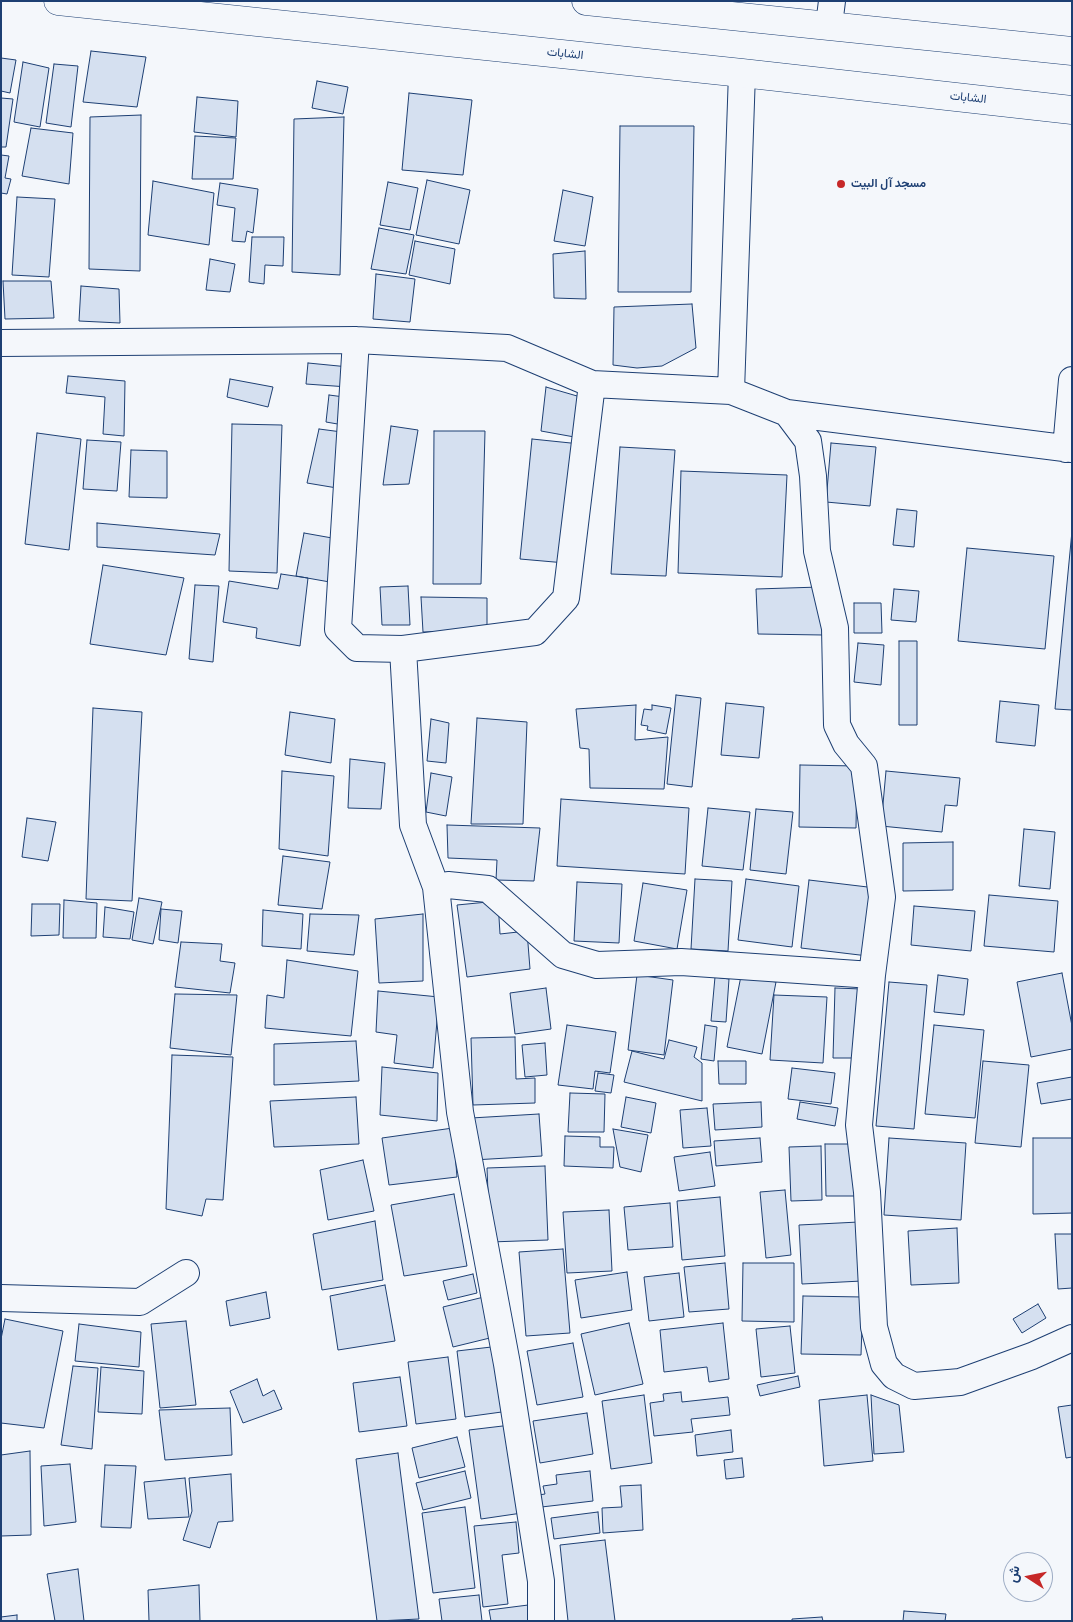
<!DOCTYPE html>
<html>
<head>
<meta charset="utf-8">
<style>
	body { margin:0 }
	#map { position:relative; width:1073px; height:1622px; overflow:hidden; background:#f4f7fb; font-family:Signika,Vazirmatn,sans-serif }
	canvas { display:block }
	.frame { position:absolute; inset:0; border:2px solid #1d3f73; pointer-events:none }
	.north { position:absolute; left:1003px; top:1552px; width:50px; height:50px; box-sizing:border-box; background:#f4f7fb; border:1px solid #9eadc5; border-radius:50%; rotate:281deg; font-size:14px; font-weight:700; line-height:20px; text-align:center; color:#1d3f73 }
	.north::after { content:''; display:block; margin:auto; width:18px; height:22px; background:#c62828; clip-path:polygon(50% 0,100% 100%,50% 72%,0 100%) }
</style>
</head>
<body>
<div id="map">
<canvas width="1073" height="1622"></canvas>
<div class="frame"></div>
<div class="north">ش</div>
</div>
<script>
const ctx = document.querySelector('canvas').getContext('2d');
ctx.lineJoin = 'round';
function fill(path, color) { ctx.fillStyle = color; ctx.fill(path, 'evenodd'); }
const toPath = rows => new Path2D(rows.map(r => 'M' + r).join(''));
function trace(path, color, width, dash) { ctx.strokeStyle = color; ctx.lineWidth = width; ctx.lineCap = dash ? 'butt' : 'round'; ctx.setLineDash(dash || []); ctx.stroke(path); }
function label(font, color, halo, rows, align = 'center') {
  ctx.font = font + ' Signika,Vazirmatn,sans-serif'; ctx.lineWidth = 4; ctx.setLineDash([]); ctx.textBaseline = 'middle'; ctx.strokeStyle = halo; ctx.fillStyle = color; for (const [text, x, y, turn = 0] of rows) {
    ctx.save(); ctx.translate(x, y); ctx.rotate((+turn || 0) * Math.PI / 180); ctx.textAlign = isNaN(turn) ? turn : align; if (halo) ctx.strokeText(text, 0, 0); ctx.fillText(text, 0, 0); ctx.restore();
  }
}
const building = toPath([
	[91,51,146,57,137,107,83,102,91,51],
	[1,58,16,60,10,93,1,91,1,58],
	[23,62,49,68,40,127,14,122,23,62],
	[54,64,78,66,71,127,46,123,54,64],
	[317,81,348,87,343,114,312,108,317,81],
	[409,93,472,100,463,175,402,170,409,93],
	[197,97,238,101,236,137,194,132,197,97],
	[1,98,13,99,6,147,1,147,1,98],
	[141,115,140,271,89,269,90,117,141,115],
	[344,117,340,275,292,272,294,119,344,117],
	[620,126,694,126,691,292,618,292,620,126],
	[31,128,73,133,69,184,22,176,31,128],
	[195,136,236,138,233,179,192,179,195,136],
	[1,155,9,156,5,178,11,179,7,194,1,193,1,155],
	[427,180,470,190,459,244,416,235,427,180],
	[153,181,214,193,209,245,148,235,153,181],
	[388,182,418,188,410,230,380,225,388,182],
	[220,183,258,189,253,233,247,231,245,242,232,241,235,208,217,205,220,183],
	[563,190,593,197,585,246,554,241,563,190],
	[17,197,55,199,49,277,12,275,17,197],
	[379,228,414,235,406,274,371,269,379,228],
	[252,237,284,237,283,266,265,265,264,284,249,282,252,237],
	[415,241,455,249,450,284,409,275,415,241],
	[585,251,586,299,554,298,553,254,585,251],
	[210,259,235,264,230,292,206,290,210,259],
	[376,274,415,279,410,322,373,319,376,274],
	[3,281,51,281,54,318,5,319,3,281],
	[81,286,119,289,120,323,79,321,81,286],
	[692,304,696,348,662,366,637,368,613,365,614,307,692,304],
	[308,363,349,367,348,387,306,384,308,363],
	[68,376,125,381,124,436,103,434,105,397,66,393,68,376],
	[230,379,273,387,268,407,227,397,230,379],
	[546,387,584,398,580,438,541,431,546,387],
	[329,395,359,399,355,427,326,422,329,395],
	[232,424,282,425,277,573,229,571,232,424],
	[391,426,418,430,409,484,383,485,391,426],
	[319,429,357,434,349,490,307,483,319,429],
	[434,431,485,431,481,584,433,584,434,431],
	[37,433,81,439,69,550,25,544,37,433],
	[532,439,590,445,577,564,520,559,532,439],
	[87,440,121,442,117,491,83,489,87,440],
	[831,443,876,447,870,506,826,502,831,443],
	[620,447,675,450,666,576,611,574,620,447],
	[131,450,167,451,167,498,129,497,131,450],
	[681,471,787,475,782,577,678,573,681,471],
	[897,509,917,511,914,547,893,545,897,509],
	[97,523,220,534,215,555,97,547,97,523],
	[1072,531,1072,710,1055,709,1072,531],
	[304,533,349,541,341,584,296,576,304,533],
	[967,548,1054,556,1045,649,958,641,967,548],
	[103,565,184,578,166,655,90,644,103,565],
	[281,574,308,578,300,646,256,638,257,628,223,622,229,581,278,589,281,574],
	[195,585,219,586,213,662,189,659,195,585],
	[408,586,410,625,382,625,380,587,408,586],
	[820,587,823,635,758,634,756,589,820,587],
	[894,589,919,591,916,622,891,620,894,589],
	[421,597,487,598,487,630,423,632,421,597],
	[854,603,881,603,882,633,854,633,854,603],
	[899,641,917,641,917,725,899,725,899,641],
	[858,643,884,645,881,685,854,682,858,643],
	[676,695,701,698,692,787,667,784,676,695],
	[1000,701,1039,705,1035,746,996,742,1000,701],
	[726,703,764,707,759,758,721,755,726,703],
	[636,705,635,740,668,737,664,789,590,788,589,749,580,748,576,709,636,705],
	[652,705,671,708,666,734,647,730,648,726,641,725,644,709,652,710,652,705],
	[93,708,142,712,132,901,86,899,93,708],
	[290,712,335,719,331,763,285,755,290,712],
	[477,718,527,722,523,824,471,824,477,718],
	[431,719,449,723,446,763,427,761,431,719],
	[350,759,385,763,381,809,348,808,350,759],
	[800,765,857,766,856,828,799,827,800,765],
	[282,771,334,776,328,856,279,849,282,771],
	[886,771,960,778,957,806,945,805,942,832,881,826,886,771],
	[431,773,452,777,446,816,426,812,431,773],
	[561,799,689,808,685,874,557,866,561,799],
	[708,808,750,812,743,870,702,866,708,808],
	[756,809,793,812,786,874,750,870,756,809],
	[27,818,56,822,48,861,22,857,27,818],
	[447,825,540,828,534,881,496,880,497,860,448,858,447,825],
	[1024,829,1055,832,1050,889,1019,886,1024,829],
	[953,842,953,890,903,891,903,843,953,842],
	[283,856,330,862,322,909,278,905,283,856],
	[695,879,732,881,728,951,691,949,695,879],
	[746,879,799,886,792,947,738,940,746,879],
	[809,880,876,888,868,956,801,948,809,880],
	[577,882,622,884,619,943,574,941,577,882],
	[643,883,687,890,677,949,634,941,643,883],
	[989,895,1058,901,1054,952,984,946,989,895],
	[139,898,162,902,153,944,132,940,139,898],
	[64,900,97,903,96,938,63,938,64,900],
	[498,901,500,934,527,931,530,969,467,977,457,905,498,901],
	[32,904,60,904,59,935,31,936,32,904],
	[914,906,975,911,971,951,911,945,914,906],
	[105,907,134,912,130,939,103,937,105,907],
	[161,909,182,911,178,943,159,940,161,909],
	[263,910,303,914,301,949,262,946,263,910],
	[310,914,359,915,354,955,307,951,310,914],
	[423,914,423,981,379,983,375,919,423,914],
	[181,942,222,944,220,961,235,963,230,993,175,987,181,942],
	[287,960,358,971,351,1036,265,1028,267,995,284,998,287,960],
	[1062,973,1072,1026,1072,1049,1031,1057,1017,982,1062,973],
	[637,975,673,980,664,1055,628,1050,637,975],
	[938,975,968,979,964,1015,934,1012,938,975],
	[741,976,776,982,762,1054,727,1047,741,976],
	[715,977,729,979,726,1022,711,1021,715,977],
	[889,982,927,985,914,1129,876,1126,889,982],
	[546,988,551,1029,515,1034,510,993,546,988],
	[835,988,862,989,860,1058,833,1058,835,988],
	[378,991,439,997,433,1068,394,1063,397,1035,376,1032,378,991],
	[175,994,237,995,231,1055,170,1048,175,994],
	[774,995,827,997,823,1063,770,1060,774,995],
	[567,1025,616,1032,610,1073,595,1071,593,1089,558,1085,567,1025],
	[705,1025,717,1027,714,1061,701,1059,705,1025],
	[934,1025,984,1030,975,1118,925,1114,934,1025],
	[515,1037,516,1079,535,1078,535,1103,473,1105,471,1038,515,1037],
	[669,1040,697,1047,694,1057,702,1063,702,1101,624,1082,632,1051,664,1059,669,1040],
	[356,1041,359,1081,274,1085,274,1044,356,1041],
	[545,1043,547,1075,525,1077,522,1045,545,1043],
	[172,1055,233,1057,223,1200,206,1199,202,1216,166,1209,172,1055],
	[718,1061,746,1061,746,1084,719,1084,718,1061],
	[983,1061,1029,1065,1021,1147,975,1143,983,1061],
	[382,1067,438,1073,437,1121,380,1115,382,1067],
	[792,1068,835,1073,831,1104,788,1099,792,1068],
	[598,1073,614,1075,611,1093,595,1091,598,1073],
	[1072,1077,1072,1099,1041,1104,1037,1083,1072,1077],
	[570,1093,605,1094,604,1132,568,1132,570,1093],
	[356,1097,359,1144,274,1147,270,1101,356,1097],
	[626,1097,656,1103,651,1133,621,1127,626,1097],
	[761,1102,762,1127,715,1130,713,1104,761,1102],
	[800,1102,838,1108,835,1126,797,1119,800,1102],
	[707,1108,711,1146,683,1148,680,1110,707,1108],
	[539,1114,542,1156,473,1160,471,1118,539,1114],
	[453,1128,457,1177,389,1185,382,1138,453,1128],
	[613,1129,648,1135,641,1172,620,1167,613,1129],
	[565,1136,600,1137,600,1147,614,1147,613,1168,564,1166,565,1136],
	[760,1138,762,1162,716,1166,714,1141,760,1138],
	[889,1138,966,1143,961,1220,884,1215,889,1138],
	[1033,1138,1072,1138,1072,1213,1033,1214,1033,1138],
	[825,1144,857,1144,857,1196,826,1196,825,1144],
	[821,1146,822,1200,791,1201,789,1147,821,1146],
	[710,1152,715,1186,679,1191,674,1157,710,1152],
	[363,1160,374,1211,328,1220,320,1170,363,1160],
	[545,1166,548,1240,490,1242,487,1168,545,1166],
	[785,1190,791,1255,766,1258,760,1192,785,1190],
	[454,1194,467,1266,404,1276,391,1205,454,1194],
	[720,1197,725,1256,682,1260,677,1201,720,1197],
	[670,1203,673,1247,628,1250,624,1207,670,1203],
	[609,1210,612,1271,567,1273,563,1212,609,1210],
	[375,1221,383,1280,322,1290,313,1234,375,1221],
	[859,1222,862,1281,802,1284,799,1225,859,1222],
	[957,1228,959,1283,911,1285,908,1231,957,1228],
	[1055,1234,1072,1234,1072,1288,1058,1289,1055,1234],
	[563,1249,570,1333,526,1336,519,1252,563,1249],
	[725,1263,729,1309,689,1312,684,1267,725,1263],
	[743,1263,794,1263,794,1322,742,1321,743,1263],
	[627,1272,632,1310,581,1318,575,1280,627,1272],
	[679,1273,684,1317,649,1321,644,1277,679,1273],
	[473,1274,477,1293,448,1300,443,1281,473,1274],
	[385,1285,395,1341,338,1350,330,1296,385,1285],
	[266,1292,270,1318,230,1326,226,1301,266,1292],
	[488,1296,498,1336,453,1347,443,1307,488,1296],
	[803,1296,863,1297,861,1355,801,1354,803,1296],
	[1038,1304,1046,1318,1022,1333,1013,1319,1038,1304],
	[5,1319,63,1331,44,1428,1,1423,1,1339,5,1319],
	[186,1321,196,1405,160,1408,151,1324,186,1321],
	[629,1323,643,1384,595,1395,581,1334,629,1323],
	[723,1323,729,1379,709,1382,707,1367,664,1372,660,1330,723,1323],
	[79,1324,141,1332,139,1367,75,1361,79,1324],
	[790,1326,795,1373,761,1377,756,1329,790,1326],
	[573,1343,583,1397,537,1405,527,1351,573,1343],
	[500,1346,509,1411,465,1417,457,1351,500,1346],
	[448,1357,456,1419,416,1424,408,1362,448,1357],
	[73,1366,98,1368,92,1449,61,1445,73,1366],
	[101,1367,144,1371,142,1414,98,1412,101,1367],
	[798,1376,800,1387,760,1396,757,1385,798,1376],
	[400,1377,407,1426,359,1432,353,1383,400,1377],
	[257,1379,263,1396,274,1390,282,1409,243,1423,230,1391,257,1379],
	[681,1392,682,1402,728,1397,730,1415,691,1419,693,1432,654,1436,650,1403,664,1401,663,1394,681,1392],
	[644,1395,652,1463,611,1469,602,1401,644,1395],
	[867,1395,873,1461,824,1466,819,1400,867,1395],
	[871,1395,899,1405,904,1452,874,1454,871,1395],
	[1072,1405,1072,1457,1066,1458,1058,1407,1072,1405],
	[230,1408,232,1455,165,1460,159,1410,230,1408],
	[587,1413,593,1454,540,1463,533,1421,587,1413],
	[511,1425,522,1513,481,1519,469,1430,511,1425],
	[731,1430,733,1452,697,1456,695,1435,731,1430],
	[457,1437,465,1467,419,1478,412,1448,457,1437],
	[30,1451,31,1535,1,1536,1,1455,30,1451],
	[398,1453,419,1619,377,1621,356,1459,398,1453],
	[742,1458,744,1477,726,1479,724,1460,742,1458],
	[70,1464,76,1522,44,1526,41,1466,70,1464],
	[105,1465,136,1466,131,1528,101,1527,105,1465],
	[465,1471,471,1498,423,1510,416,1483,465,1471],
	[590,1471,593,1501,533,1508,532,1496,545,1494,543,1486,557,1484,556,1475,590,1471],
	[231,1474,233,1521,218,1522,210,1548,183,1540,192,1511,189,1478,231,1474],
	[185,1478,189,1517,148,1519,144,1482,185,1478],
	[641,1485,643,1530,603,1533,602,1508,622,1507,620,1486,641,1485],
	[465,1507,475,1588,433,1593,422,1513,465,1507],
	[598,1512,600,1533,554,1539,551,1518,598,1512],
	[516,1522,519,1553,502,1555,508,1604,483,1607,474,1526,516,1522],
	[605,1540,615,1621,568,1621,560,1545,605,1540],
	[78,1569,84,1621,55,1621,47,1574,78,1569],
	[199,1585,200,1621,149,1621,148,1590,199,1585],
	[479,1595,482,1621,442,1621,439,1599,479,1595],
	[544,1603,546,1621,491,1621,489,1610,544,1603],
	[904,1611,946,1614,945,1621,903,1621,904,1611],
	[17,1615,17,1621,1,1621,1,1617,17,1615],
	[822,1617,823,1621,792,1621,792,1619,822,1617]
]);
fill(building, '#d5e0f0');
trace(building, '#1d3f73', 1);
const street = toPath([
	[829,25,832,1],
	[356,340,338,629,357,648,403,649,535,632,566,598,592,384],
	[1,343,356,340,507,348,592,384,731,391,787,413,1072,449],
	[731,391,742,73],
	[787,413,808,441,813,476,817,551,835,628,837,725,846,744,864,766,882,897,872,975,859,1125,867,1192,874,1327,884,1364,894,1376,914,1386,960,1382,1032,1356,1072,1338],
	[1066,449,1072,380],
	[403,649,413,825,436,887,460,1112,507,1364,541,1581,541,1621],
	[436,887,448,885,488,889,563,955,597,965,681,962,872,975],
	[1,1298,140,1302,186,1273]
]);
const primary = toPath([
	[58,1,742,73,1072,110],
	[586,1,1072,51]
]);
trace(street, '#1d3f73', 28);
trace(primary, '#1d3f73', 29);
trace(street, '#f4f7fb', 26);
trace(primary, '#f4f7fb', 28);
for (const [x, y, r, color] of [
	[841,184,5,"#c62828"]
]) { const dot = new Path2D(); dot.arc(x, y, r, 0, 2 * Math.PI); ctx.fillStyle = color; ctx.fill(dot); trace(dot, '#f4f7fb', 2); }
label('12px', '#1d3f73', '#f4f7fb', [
	["الشابات",565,54,6],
	["الشابات",968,98,6]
]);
label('bold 12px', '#1d3f73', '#f4f7fb', [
	["مسجد آل البيت",851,184]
], 'left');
</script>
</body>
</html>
